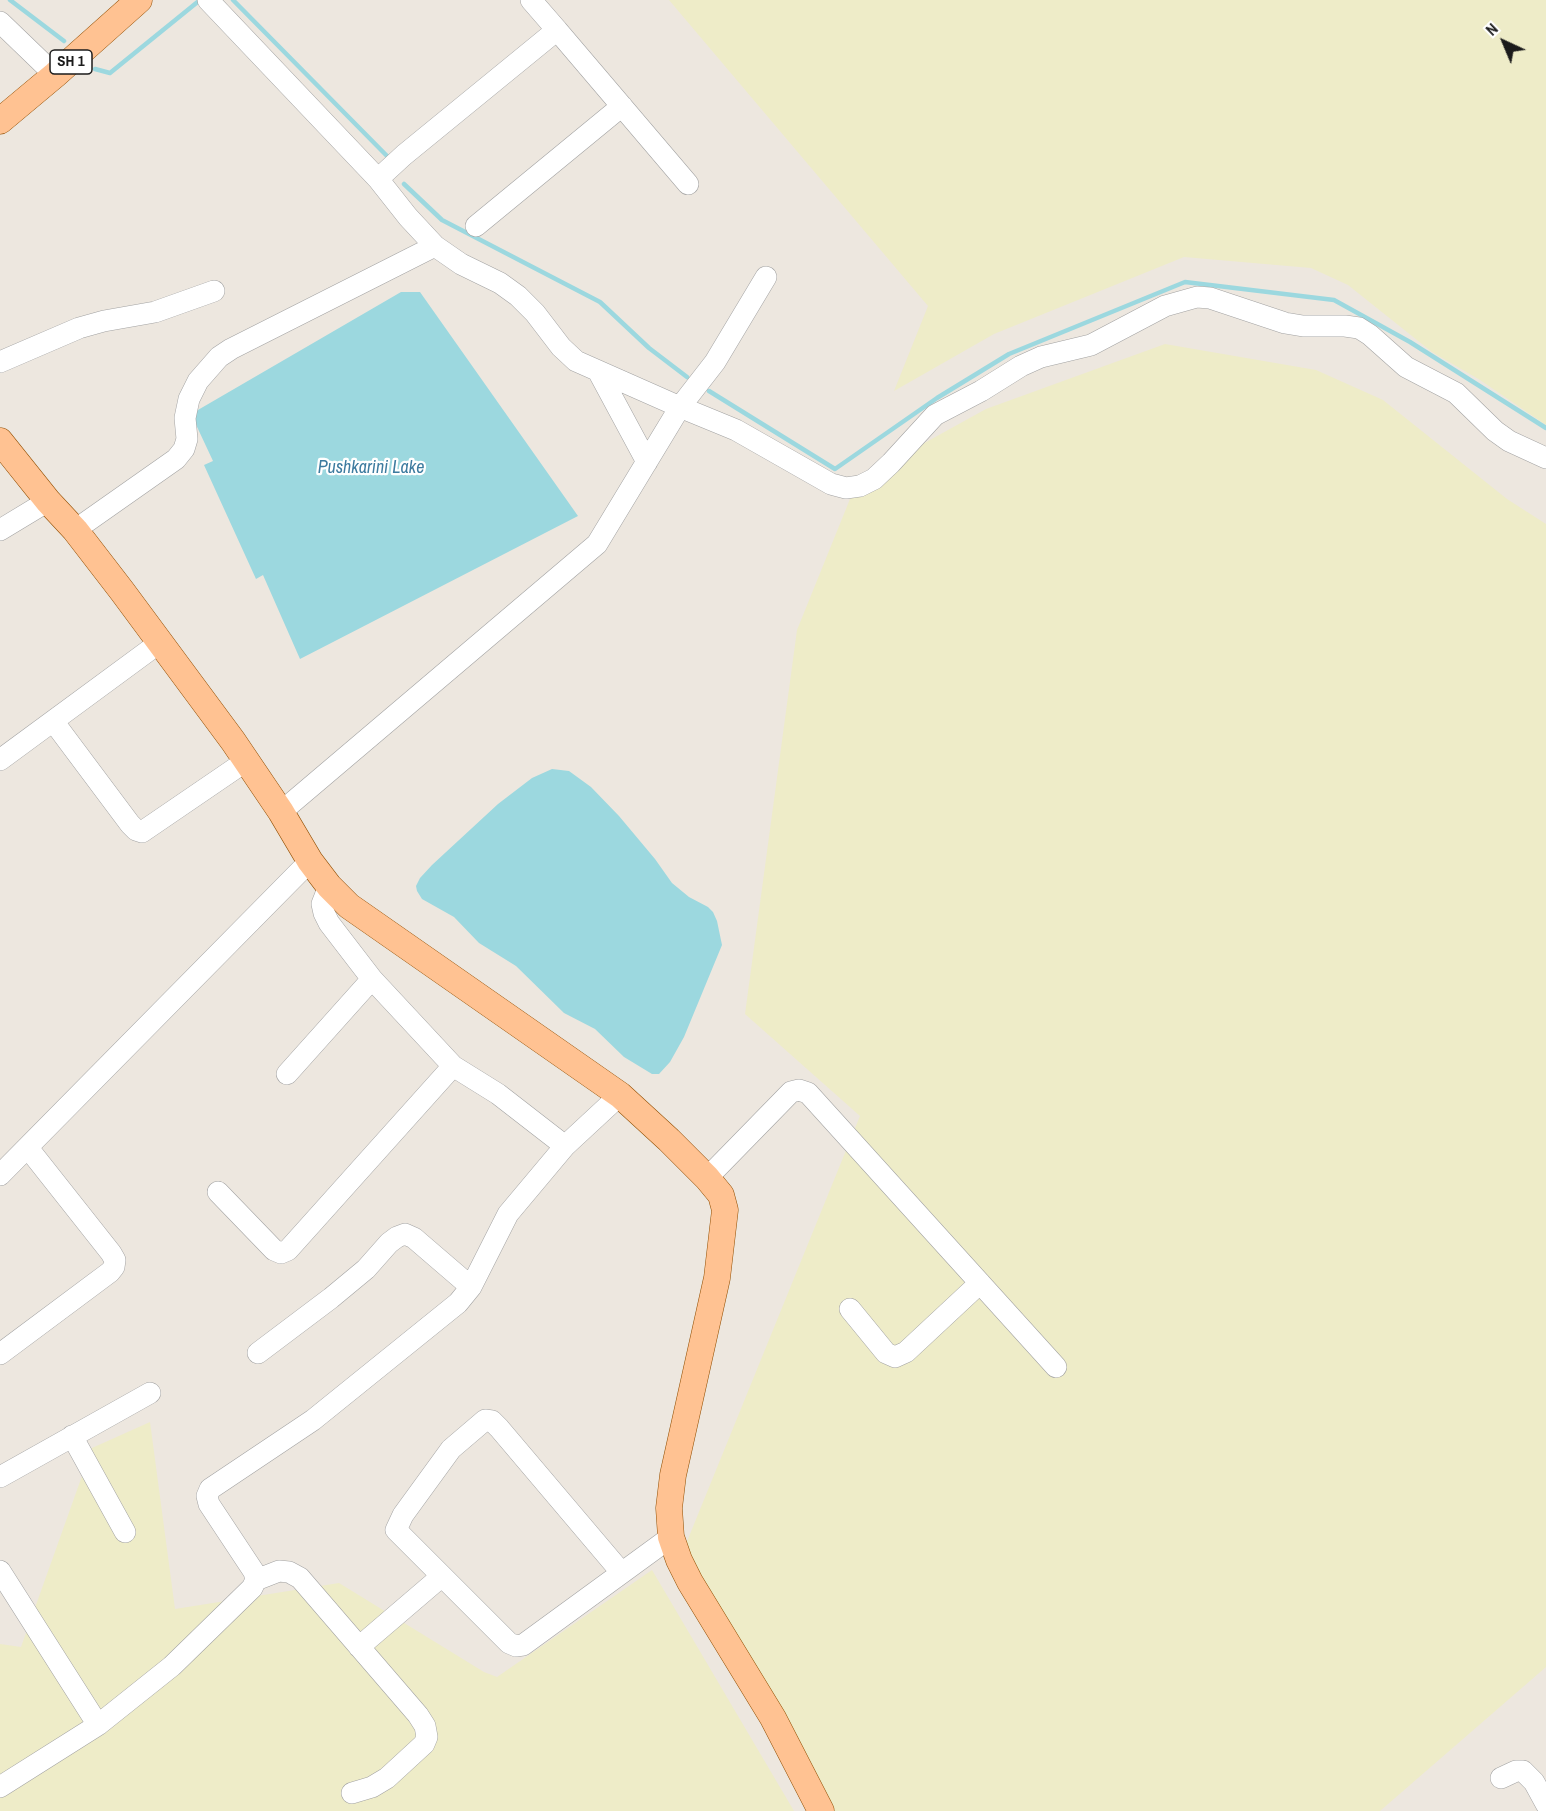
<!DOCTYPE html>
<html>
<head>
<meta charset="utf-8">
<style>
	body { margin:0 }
	#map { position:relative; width:1546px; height:1811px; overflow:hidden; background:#ede7df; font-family:"Archivo Narrow",sans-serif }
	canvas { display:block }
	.north { position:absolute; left:1474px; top:12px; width:60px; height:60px; -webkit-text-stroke:4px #fff; paint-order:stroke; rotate:316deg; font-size:16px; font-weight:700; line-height:24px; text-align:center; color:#1b1b1b }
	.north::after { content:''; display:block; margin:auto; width:21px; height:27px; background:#1b1b1b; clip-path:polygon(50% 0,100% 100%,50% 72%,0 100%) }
</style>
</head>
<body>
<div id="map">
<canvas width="1546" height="1811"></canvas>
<div class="north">N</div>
</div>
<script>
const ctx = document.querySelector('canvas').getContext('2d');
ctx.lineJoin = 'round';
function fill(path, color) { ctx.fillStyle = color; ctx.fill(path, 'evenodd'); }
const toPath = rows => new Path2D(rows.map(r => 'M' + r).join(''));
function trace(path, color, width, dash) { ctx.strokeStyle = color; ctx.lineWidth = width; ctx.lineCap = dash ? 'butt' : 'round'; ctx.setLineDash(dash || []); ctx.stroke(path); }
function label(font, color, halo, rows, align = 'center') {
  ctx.font = font + ' "Archivo Narrow",sans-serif'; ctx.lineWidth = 4.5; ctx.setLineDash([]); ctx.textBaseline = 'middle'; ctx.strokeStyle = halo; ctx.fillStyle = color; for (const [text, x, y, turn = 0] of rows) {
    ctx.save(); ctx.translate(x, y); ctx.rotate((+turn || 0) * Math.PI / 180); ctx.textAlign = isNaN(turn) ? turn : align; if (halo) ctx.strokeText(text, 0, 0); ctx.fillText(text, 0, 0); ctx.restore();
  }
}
fill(toPath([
	[669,0,1546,0,1546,425,1480,380,1432,352,1348,285,1311,268,1184,257,994,334,894,391,928,306],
	[1165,344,1316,370,1383,400,1507,499,1546,524,1546,1667,1380,1811,830,1811,677,1566,860,1116,745,1014,797,630,850,499,919,446,986,409],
	[150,1422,175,1609,339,1583,484,1672,497,1677,652,1570,794,1811,0,1811,0,1644,21,1647,92,1448]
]), '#eeecc8');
fill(toPath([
	[401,292,420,292,578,516,300,659,263,575,256,579,204,465,213,461,191,414],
	[552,769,569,771,591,787,619,816,655,859,672,883,689,897,708,907,713,912,717,921,722,945,684,1037,670,1062,659,1074,652,1074,624,1057,595,1029,564,1013,516,966,479,943,454,917,422,899,417,891,416,886,420,878,432,865,498,804,532,778]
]), '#9cd8df');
trace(toPath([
	[10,0,64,41],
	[233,0,388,157],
	[95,69,110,73,200,0],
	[404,184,442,220,600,302,649,348,687,377],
	[709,391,835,469,937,398,1009,354,1185,282,1334,300,1410,342,1546,428]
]), '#9cd8df', 4.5);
const minor = toPath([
	[208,0,378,179,408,217,435,246,461,264,500,283,518,296,535,313,561,347,576,361,680,407,597,544,281,812],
	[0,22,55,75],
	[557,30,688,184],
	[378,179,404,155,557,30,531,0],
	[476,226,622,106],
	[766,277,715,362,680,407,736,430,831,484,846,488,860,486,874,479,891,463,935,415,981,391,1021,366,1041,357,1091,345,1165,306,1197,297,1210,298,1285,323,1303,326,1345,326,1359,328,1370,335,1406,367,1456,393,1495,431,1509,441,1546,458],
	[0,362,79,328,104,321,155,312,214,291],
	[598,371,647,462],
	[0,530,48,501],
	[75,530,176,459,184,449,187,439,185,418,189,399,198,381,219,357,231,349,435,246],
	[53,721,130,824,136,830,142,832,246,761],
	[0,760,159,643],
	[372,979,453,1066,498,1094,565,1146],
	[287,1074,372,979,329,923,324,913,322,904,329,886],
	[0,1175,310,861],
	[707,1178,791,1092,799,1090,808,1093,1056,1367],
	[218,1192,274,1250,281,1253,288,1250,453,1066],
	[850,1309,886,1353,895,1357,906,1352,980,1283],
	[258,1353,331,1298,366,1269,389,1243,397,1237,405,1234,414,1238,471,1287],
	[0,1354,110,1272,114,1267,115,1260,111,1253,28,1148],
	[72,1436,125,1532],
	[0,1477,150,1393],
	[0,1571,98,1725],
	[621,1572,499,1428,492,1421,485,1420,451,1449,403,1515,396,1530,509,1643,516,1646,523,1645,671,1537],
	[256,1580,279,1571,289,1572,300,1578,418,1715,425,1726,427,1737,424,1744,387,1778,372,1787,352,1793],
	[359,1647,442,1576],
	[1501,1778,1516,1771,1523,1771,1534,1782,1546,1804],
	[0,1787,98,1725,172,1666,252,1588,256,1580,254,1572,209,1504,207,1496,210,1489,313,1420,458,1303,471,1287,508,1214,565,1146,620,1095]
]);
const major = toPath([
	[0,121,55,75,139,0],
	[0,441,48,501,75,530,122,591,233,741,281,812,310,861,329,886,349,906,620,1095,669,1140,707,1178,721,1195,725,1210,717,1278,673,1475,669,1508,671,1537,679,1560,690,1582,773,1718,821,1811]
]);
trace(minor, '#a2a2a2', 22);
trace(major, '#914e00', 27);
trace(minor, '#fff', 21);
trace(major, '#ffc292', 26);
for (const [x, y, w] of [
	[71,62,42]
]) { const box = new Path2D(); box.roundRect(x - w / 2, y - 12, w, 24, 4.5); ctx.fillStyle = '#fff'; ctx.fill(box); trace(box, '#1b1b1b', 1.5); }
label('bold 15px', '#1b1b1b', null, [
	["SH 1",71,62]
]);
label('italic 18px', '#3d7b9f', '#fff', [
	["Pushkarini Lake",371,468]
]);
</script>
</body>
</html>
